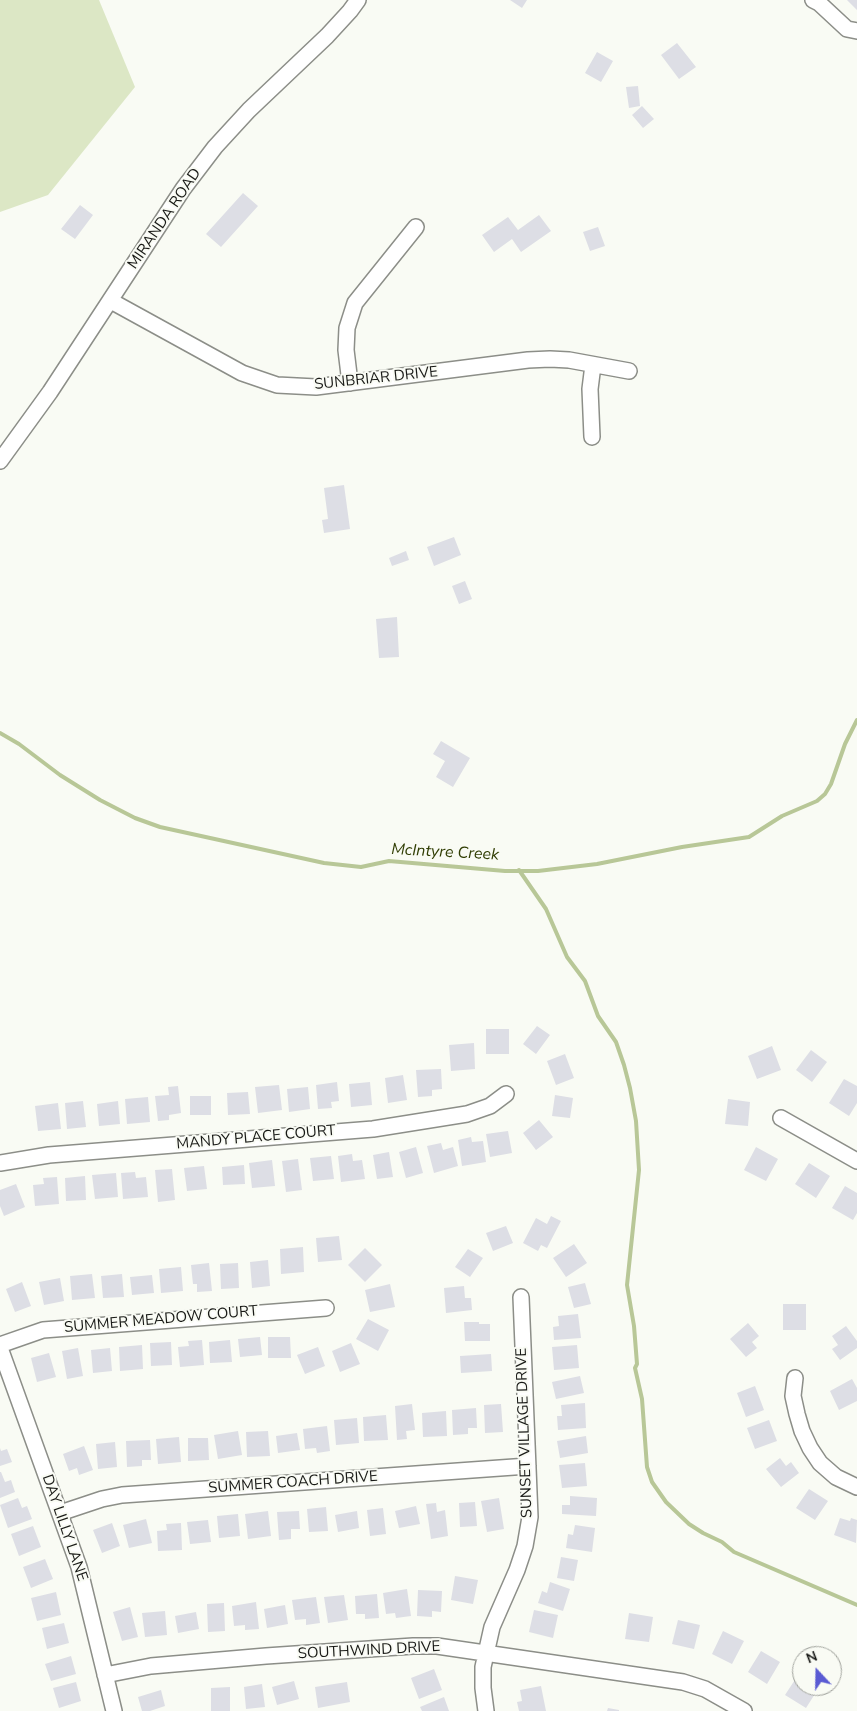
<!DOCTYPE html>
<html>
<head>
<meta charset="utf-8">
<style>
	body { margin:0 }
	#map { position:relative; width:857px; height:1711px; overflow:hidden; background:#f9fbf4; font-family:"Nunito Sans",sans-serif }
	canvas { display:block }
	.north { position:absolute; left:792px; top:1646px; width:50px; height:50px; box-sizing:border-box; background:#f9fbf4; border:1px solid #9fa19b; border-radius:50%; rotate:339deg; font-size:14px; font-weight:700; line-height:20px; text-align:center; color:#181916 }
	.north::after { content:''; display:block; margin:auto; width:18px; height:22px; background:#5a5bd3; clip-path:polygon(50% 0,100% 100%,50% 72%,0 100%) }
</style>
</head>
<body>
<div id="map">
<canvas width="857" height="1711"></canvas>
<div class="north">N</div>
</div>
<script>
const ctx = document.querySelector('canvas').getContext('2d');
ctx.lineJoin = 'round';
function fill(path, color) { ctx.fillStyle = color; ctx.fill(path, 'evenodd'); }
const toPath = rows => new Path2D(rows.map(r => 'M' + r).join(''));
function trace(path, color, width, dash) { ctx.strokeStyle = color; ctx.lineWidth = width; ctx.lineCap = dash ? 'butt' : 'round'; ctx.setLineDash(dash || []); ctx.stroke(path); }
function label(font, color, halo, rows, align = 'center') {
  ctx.font = font + ' "Nunito Sans",sans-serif'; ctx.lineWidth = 4; ctx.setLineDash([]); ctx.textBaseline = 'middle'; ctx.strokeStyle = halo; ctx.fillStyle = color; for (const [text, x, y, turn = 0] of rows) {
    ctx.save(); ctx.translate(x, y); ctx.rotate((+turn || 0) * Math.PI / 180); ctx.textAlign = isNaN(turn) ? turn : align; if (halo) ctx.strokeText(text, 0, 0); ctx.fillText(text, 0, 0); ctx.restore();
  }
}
fill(toPath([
	[0,0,99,0,135,87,48,195,0,212]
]), '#dce7c5');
trace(toPath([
	[0,733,19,744,60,775,100,800,135,818,160,827,324,863,361,867,389,861,505,871,538,871,597,864,682,847,749,837,782,816,817,801,825,794,831,784,845,744,857,720],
	[519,870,546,909,567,957,585,981,598,1016,616,1042,624,1065,630,1088,636,1121,639,1170,627,1285,634,1326,637,1364,635,1368,642,1399,647,1467,652,1482,666,1502,689,1524,703,1533,722,1542,734,1552,857,1605]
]), '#b8c797', 4);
fill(toPath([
	[510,0,527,0,522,8],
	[847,0,857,0,857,10],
	[677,43,696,67,679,79,661,55],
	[597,52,613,61,601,82,585,73],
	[638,86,640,106,629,108,626,87],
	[642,106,654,119,643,128,632,115],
	[243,193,258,206,221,247,206,234],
	[80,205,93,215,75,239,61,229],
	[539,215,551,231,521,252,512,239,494,252,482,235,508,217,518,230],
	[598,227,605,246,590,251,583,232],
	[344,485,350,529,324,533,322,520,328,519,324,488],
	[454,537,461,555,434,566,427,547],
	[406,551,409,560,392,566,389,558],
	[465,581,472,599,459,604,452,586],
	[397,617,399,657,379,658,376,619],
	[441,741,470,758,453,787,436,777,445,761,433,754],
	[537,1026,550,1035,536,1054,523,1044],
	[486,1029,509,1029,509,1054,486,1054],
	[474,1043,475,1069,451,1071,449,1045],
	[772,1046,781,1070,757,1079,748,1056],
	[811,1050,827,1062,812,1082,796,1070],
	[565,1054,574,1078,556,1085,547,1061],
	[441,1069,442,1089,432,1090,432,1096,418,1097,416,1070],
	[403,1075,407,1100,388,1103,385,1078],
	[844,1079,857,1086,857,1103,849,1116,829,1103],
	[337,1082,339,1101,331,1102,332,1108,318,1109,316,1085],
	[370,1082,372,1105,351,1107,349,1084],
	[279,1085,282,1110,258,1113,255,1087],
	[178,1086,181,1113,169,1115,169,1120,158,1121,155,1096,169,1095,168,1087],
	[308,1087,310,1109,289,1112,287,1089],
	[248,1092,250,1114,228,1115,227,1093],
	[555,1095,573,1098,570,1118,552,1116],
	[190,1096,211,1096,211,1115,190,1115],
	[148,1097,150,1122,127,1124,125,1099],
	[728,1099,750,1102,748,1126,725,1124],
	[83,1101,86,1127,67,1129,65,1103],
	[118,1101,120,1124,99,1126,97,1104],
	[58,1103,61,1129,38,1131,35,1106],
	[539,1120,553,1137,536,1150,523,1133],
	[508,1131,512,1153,490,1157,486,1134],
	[471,1137,472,1142,483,1141,486,1162,462,1166,458,1140],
	[441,1143,443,1150,453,1147,458,1166,434,1173,427,1146],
	[416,1147,423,1173,406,1178,399,1152],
	[756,1147,778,1159,766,1181,744,1170],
	[389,1152,393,1177,377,1179,373,1155],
	[352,1154,353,1161,362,1160,365,1179,341,1182,338,1156],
	[331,1156,334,1179,313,1181,310,1158],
	[298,1159,302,1190,286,1192,282,1161],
	[272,1160,275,1186,252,1188,249,1163],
	[809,1163,830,1176,816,1198,795,1184],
	[244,1165,245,1184,223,1185,222,1167],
	[204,1166,207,1189,187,1191,184,1168],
	[172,1169,175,1200,158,1202,155,1170],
	[135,1172,136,1178,146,1177,148,1197,123,1199,121,1173],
	[116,1173,118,1197,95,1199,92,1175],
	[85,1176,86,1200,66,1201,65,1178],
	[57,1177,59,1204,35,1206,33,1185,44,1184,43,1178],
	[16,1184,25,1207,4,1216,0,1206,0,1190],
	[845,1186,857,1193,857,1213,853,1220,832,1208],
	[551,1216,561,1221,547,1248,541,1245,538,1251,523,1243,536,1218,547,1224],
	[506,1226,513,1243,493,1251,486,1233],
	[339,1236,342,1260,318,1262,316,1238],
	[574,1244,587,1263,566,1277,553,1258],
	[303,1247,304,1272,281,1274,280,1249],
	[365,1248,382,1265,365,1282,348,1265],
	[468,1249,483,1258,470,1277,455,1267],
	[268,1260,270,1286,252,1288,250,1262],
	[209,1263,212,1291,197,1292,197,1284,193,1284,191,1265],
	[238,1263,239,1288,221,1289,220,1264],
	[181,1267,183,1291,161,1293,159,1269],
	[92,1274,95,1298,72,1300,70,1276],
	[122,1274,124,1297,103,1298,101,1276],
	[152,1275,154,1293,132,1295,130,1277],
	[60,1278,64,1301,44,1305,39,1282],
	[22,1282,31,1306,15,1312,6,1289],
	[585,1283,591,1304,574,1308,568,1287],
	[390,1284,395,1307,370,1312,365,1290],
	[464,1286,465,1298,471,1298,472,1310,446,1313,444,1288],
	[783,1304,806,1304,806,1330,783,1330],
	[578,1314,581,1338,554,1340,553,1327,559,1326,558,1316],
	[368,1319,389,1330,378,1351,356,1339],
	[464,1322,479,1322,479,1324,490,1324,490,1341,465,1341],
	[748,1323,759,1336,752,1342,757,1348,746,1357,730,1339],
	[846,1326,857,1341,857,1348,840,1360,832,1349,838,1345,832,1336],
	[260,1337,262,1355,240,1357,238,1339],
	[268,1337,290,1337,291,1358,268,1358],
	[202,1340,204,1365,180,1367,178,1347,189,1346,188,1341],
	[230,1340,232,1362,210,1363,209,1342],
	[171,1342,172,1365,151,1366,150,1343],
	[351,1343,360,1364,340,1372,332,1351],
	[142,1345,143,1369,120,1371,119,1347],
	[577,1345,579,1368,554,1370,552,1347],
	[318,1347,325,1366,305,1374,297,1355],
	[78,1348,83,1376,67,1379,62,1351],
	[110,1348,112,1371,93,1373,91,1350],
	[49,1353,56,1377,37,1382,31,1358],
	[491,1354,492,1371,461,1373,460,1356],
	[580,1376,584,1393,556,1399,552,1382],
	[852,1379,857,1388,857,1401,839,1410,830,1391],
	[755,1386,764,1410,746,1417,737,1393],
	[585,1403,586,1428,558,1430,557,1416,562,1416,561,1405],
	[412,1404,415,1430,406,1431,407,1439,397,1440,395,1406],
	[501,1404,503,1432,485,1433,484,1405],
	[476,1408,477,1428,468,1428,468,1434,453,1435,452,1410],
	[446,1411,447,1436,423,1437,422,1413],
	[386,1415,388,1440,364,1441,363,1417],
	[357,1418,359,1443,336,1445,334,1420],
	[769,1420,777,1441,755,1449,747,1428],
	[327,1426,330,1451,317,1453,316,1448,305,1449,303,1429],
	[238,1431,242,1455,218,1459,214,1435],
	[268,1431,270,1456,247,1457,246,1432],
	[297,1433,300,1450,278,1453,276,1436],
	[586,1436,588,1453,560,1458,557,1441],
	[179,1437,181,1462,158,1464,156,1439],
	[188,1438,208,1438,209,1460,188,1461],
	[150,1440,151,1460,142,1460,142,1466,127,1467,126,1441],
	[115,1442,117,1467,98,1469,96,1444],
	[84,1446,93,1470,79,1475,77,1468,69,1471,63,1454],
	[0,1448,1,1451,7,1449,12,1462,0,1466],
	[780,1458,786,1466,791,1462,799,1473,781,1487,766,1469],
	[585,1463,587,1486,562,1488,559,1465],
	[0,1472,1,1472,5,1482,11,1480,15,1492,0,1498],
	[809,1489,828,1501,815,1520,796,1508],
	[570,1496,597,1498,596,1516,562,1514,562,1505,570,1505],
	[18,1498,22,1508,27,1506,32,1519,8,1528,0,1505],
	[499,1498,504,1529,487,1532,481,1501],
	[475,1502,477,1526,460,1527,459,1503],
	[436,1503,437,1512,445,1510,448,1536,431,1539,426,1504],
	[416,1506,420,1524,399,1528,395,1511],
	[326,1507,328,1531,309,1532,307,1509],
	[383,1508,386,1534,370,1536,367,1510],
	[268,1511,271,1536,248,1539,245,1514],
	[299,1511,300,1529,291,1529,291,1539,279,1540,277,1512],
	[357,1511,359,1528,338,1532,335,1515],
	[238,1514,240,1536,219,1538,217,1516],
	[840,1518,850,1521,851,1518,857,1520,856,1543,834,1535],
	[146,1519,152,1543,129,1548,123,1525],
	[208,1520,211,1542,190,1544,187,1522],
	[112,1523,120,1546,102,1553,93,1530],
	[181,1523,182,1550,158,1551,157,1531,167,1530,166,1524],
	[575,1525,595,1528,592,1552,566,1548,568,1534,573,1535],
	[33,1526,41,1547,19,1556,11,1534],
	[561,1557,578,1560,574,1581,557,1578],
	[45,1559,53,1579,31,1588,23,1567],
	[455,1576,478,1580,473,1604,451,1600],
	[550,1582,570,1589,563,1611,538,1603,542,1591,547,1593],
	[407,1589,411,1616,396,1618,395,1613,386,1614,383,1593],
	[418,1590,442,1591,441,1612,432,1611,432,1617,417,1616],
	[56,1592,61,1615,37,1621,31,1598],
	[377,1594,379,1618,365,1619,365,1614,356,1614,355,1596],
	[344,1595,348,1620,328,1623,324,1597],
	[316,1597,320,1623,306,1625,306,1619,295,1620,292,1600],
	[256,1602,259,1629,245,1630,245,1625,234,1626,232,1606],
	[224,1603,225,1631,208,1632,207,1604],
	[285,1605,288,1624,267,1628,264,1609],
	[130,1607,138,1637,122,1641,113,1612],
	[534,1610,558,1615,553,1638,529,1632],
	[165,1611,167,1635,145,1637,142,1613],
	[196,1612,199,1629,178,1633,175,1616],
	[629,1613,653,1617,649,1642,625,1639],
	[678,1620,700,1625,694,1649,672,1644],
	[64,1623,69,1643,47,1649,42,1628],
	[723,1631,744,1641,732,1664,712,1654],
	[761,1651,780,1662,767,1684,748,1672],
	[71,1656,76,1674,51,1681,45,1664],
	[434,1669,442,1690,419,1699,411,1678],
	[802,1669,802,1686,820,1686,806,1708,785,1695],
	[294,1681,299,1699,277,1705,272,1687],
	[76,1682,81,1701,59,1708,53,1688],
	[347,1682,350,1702,318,1708,315,1687],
	[262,1684,265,1707,246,1709,244,1687],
	[541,1686,546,1711,519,1711,517,1702,522,1701,520,1690],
	[230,1687,230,1711,211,1711,211,1688],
	[161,1690,165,1706,150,1711,142,1711,138,1697],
	[444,1697,449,1711,422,1711,420,1707],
	[608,1708,619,1710,619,1711,607,1711]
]), '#dddee5');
const minor = toPath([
	[813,0,819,3,847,29,857,31],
	[111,301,242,373,277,385,316,387,528,360,550,359,569,360,629,371],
	[350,383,346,350,347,328,355,303,416,227],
	[592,437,590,389,593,365],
	[0,461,50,392,183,189,215,147,249,110,327,36,350,11,358,0],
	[781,1118,857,1161],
	[0,1163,49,1155,373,1129,467,1114,490,1106,506,1094],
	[0,1345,43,1330,326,1308],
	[0,1348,79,1567,114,1711],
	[795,1378,793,1396,797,1414,802,1431,810,1448,820,1463,836,1477,857,1487],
	[60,1513,102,1499,122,1495,528,1466],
	[105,1675,151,1666,266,1656,413,1646,437,1646,683,1682,705,1689,744,1711],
	[486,1711,483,1688,483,1667,492,1627,517,1570,525,1546,530,1517,521,1297]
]);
trace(minor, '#8c8e88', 18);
trace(minor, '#fff', 15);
label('15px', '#181916', '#f9fbf4', [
	["MIRANDA ROAD",165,219,-56],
	["SUNBRIAR DRIVE",376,379,-6],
	["MANDY PLACE COURT",256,1138,-5],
	["SUMMER MEADOW COURT",161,1320,-5],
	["SUNSET VILLAGE DRIVE",525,1433,-92],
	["SUMMER COACH DRIVE",293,1483,-4],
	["DAY LILLY LANE",64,1528,71],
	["SOUTHWIND DRIVE",369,1651,-3]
]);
label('italic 16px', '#313e04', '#f9fbf4', [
	["McIntyre Creek",445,853,3]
]);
</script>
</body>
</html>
